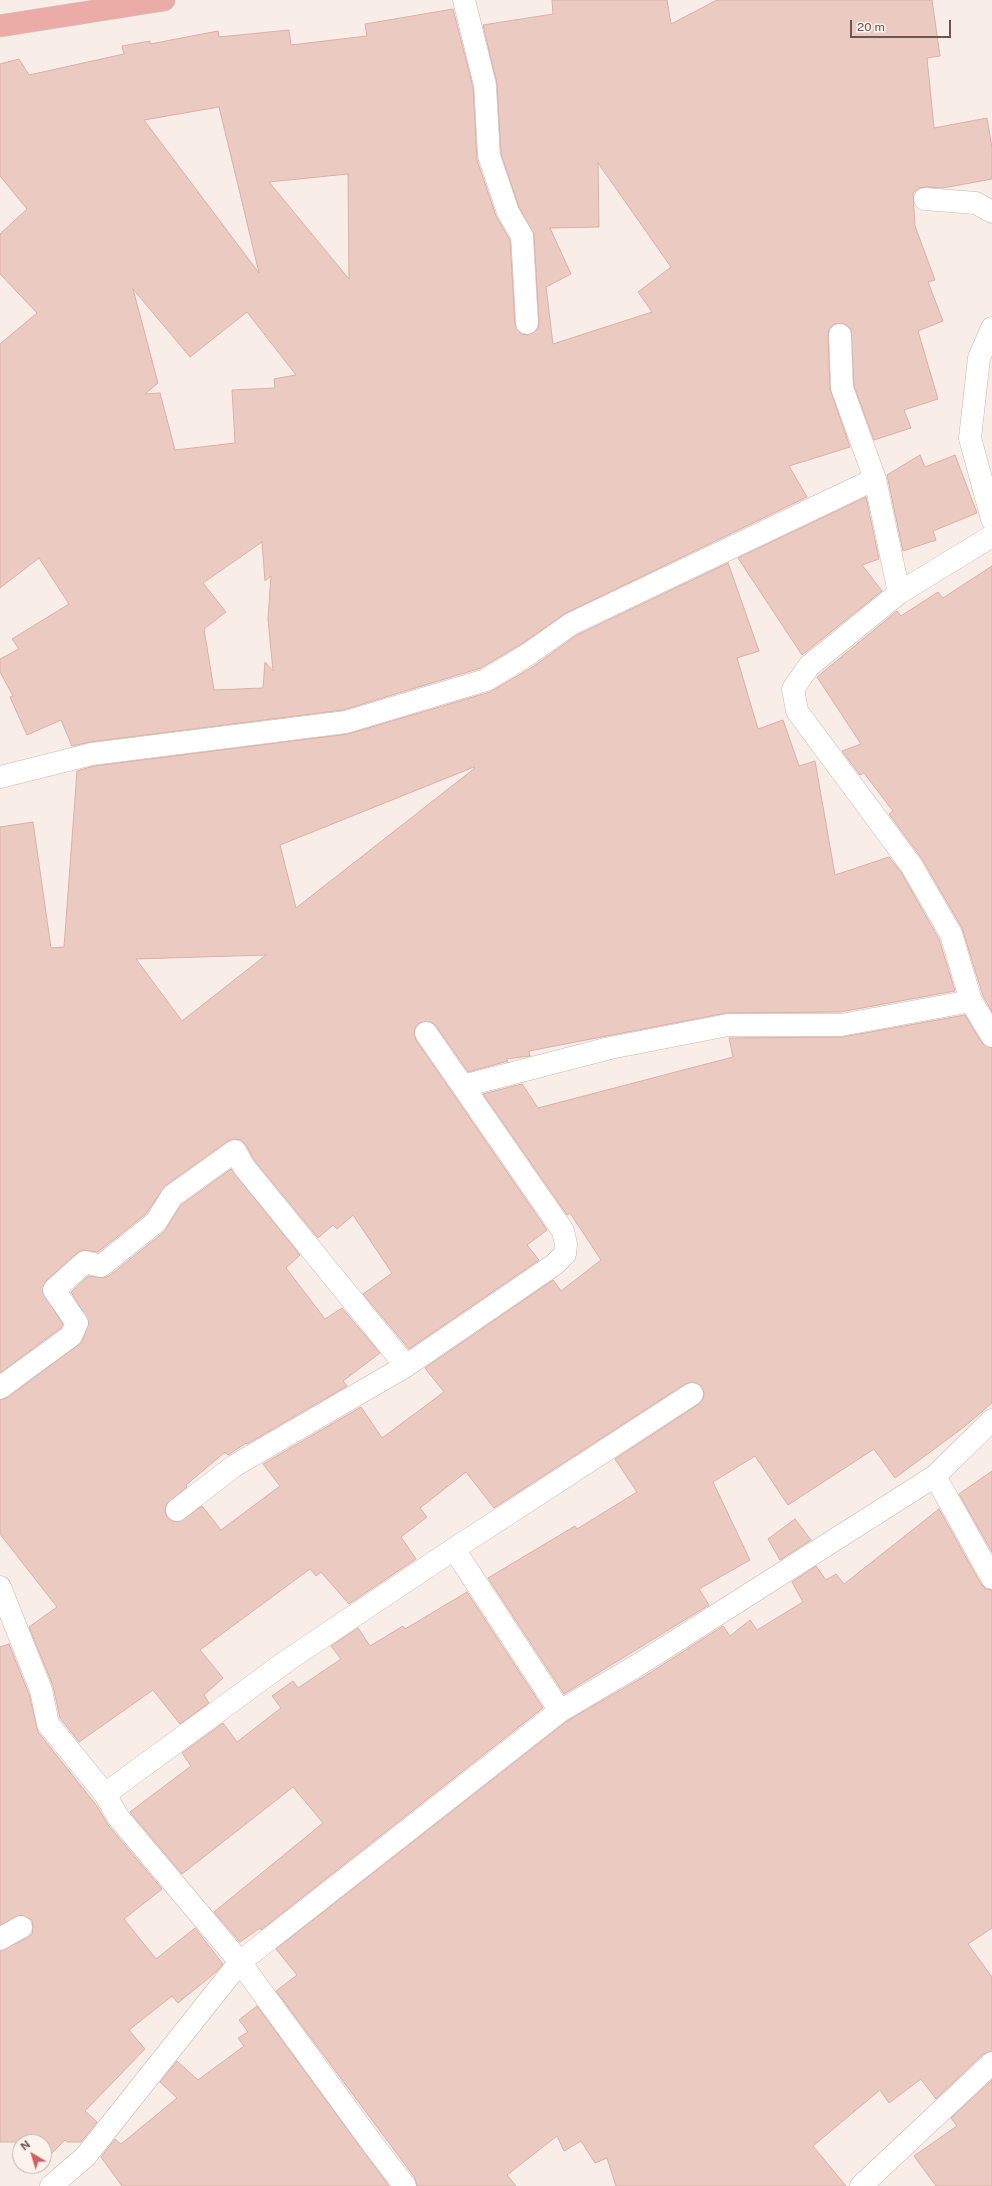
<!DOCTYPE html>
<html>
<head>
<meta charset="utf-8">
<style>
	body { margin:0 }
	#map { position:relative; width:992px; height:2186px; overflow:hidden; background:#f9eee7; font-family:"Public Sans",sans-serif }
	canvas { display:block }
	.north { position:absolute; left:12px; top:2134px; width:40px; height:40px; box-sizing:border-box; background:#fcf3ed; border:1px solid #c4b3ae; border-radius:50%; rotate:322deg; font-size:11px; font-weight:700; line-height:16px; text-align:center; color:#6f544f }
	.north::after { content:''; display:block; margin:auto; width:14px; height:18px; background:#d2605d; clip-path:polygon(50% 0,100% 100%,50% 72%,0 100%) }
	.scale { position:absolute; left:850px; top:20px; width:101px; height:18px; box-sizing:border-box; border:2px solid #6f544f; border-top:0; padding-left:5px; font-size:12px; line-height:14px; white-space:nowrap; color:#6f544f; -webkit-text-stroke:3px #fcf3ed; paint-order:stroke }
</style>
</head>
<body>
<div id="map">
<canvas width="992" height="2186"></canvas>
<div class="north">N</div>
<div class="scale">20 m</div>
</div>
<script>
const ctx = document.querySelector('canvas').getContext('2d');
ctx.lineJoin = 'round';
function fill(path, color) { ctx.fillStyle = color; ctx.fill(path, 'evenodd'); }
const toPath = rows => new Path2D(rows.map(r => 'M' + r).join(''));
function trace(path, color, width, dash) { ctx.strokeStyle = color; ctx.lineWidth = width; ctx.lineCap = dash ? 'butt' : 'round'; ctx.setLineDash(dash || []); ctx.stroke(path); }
const building = toPath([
	[552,0,667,0,671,24,717,0,932,0,940,56,927,58,934,128,987,118,992,148,992,179,943,188,926,187,919,188,913,193,915,226,935,280,928,282,943,321,918,331,938,399,904,410,911,428,874,440,854,386,851,329,845,324,834,324,829,329,828,335,830,389,850,447,789,466,807,497,566,613,520,645,481,668,343,710,90,742,72,746,61,720,27,735,10,697,13,696,0,672,0,659,19,649,12,639,69,604,39,558,0,588,0,344,37,313,0,274,0,234,27,209,0,176,0,64,19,59,29,75,124,54,122,46,150,41,150,44,218,31,219,37,289,30,291,45,367,36,365,24,453,9,473,87,477,160,496,216,510,240,515,324,521,334,528,335,538,329,539,322,534,235,519,207,501,154,497,84,483,25,553,14,552,0],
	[219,107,238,185,259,273,144,120,219,107],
	[598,163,671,267,638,292,652,312,553,344,546,287,571,274,550,228,599,227,598,163],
	[348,174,349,279,269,182,348,174],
	[133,289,190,357,247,312,296,375,274,379,275,388,232,390,235,443,175,450,160,393,145,394,158,383,133,289],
	[262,542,265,581,271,576,268,619,273,671,265,662,263,688,214,690,204,629,226,612,203,583,262,542],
	[920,455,925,467,955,455,977,513,933,531,936,540,903,551,887,475,920,455],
	[866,497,879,559,862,565,882,591,802,655,738,558,866,497],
	[728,563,759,651,737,658,758,729,783,720,799,766,815,761,835,875,889,857,901,872,939,939,955,991,840,1012,726,1013,529,1051,530,1056,506,1059,508,1061,468,1072,436,1026,431,1022,419,1023,415,1028,414,1034,416,1040,547,1230,527,1245,539,1260,409,1349,363,1294,392,1273,353,1215,337,1229,333,1225,318,1238,254,1160,246,1145,241,1140,234,1139,228,1141,165,1186,146,1214,98,1252,82,1250,77,1253,46,1281,42,1292,63,1324,61,1328,0,1373,0,827,33,822,51,948,64,947,77,771,94,766,348,734,490,692,534,666,577,635,728,563],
	[474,767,475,768,296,908,280,845,474,767],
	[266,955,182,1021,136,959,266,955],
	[992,566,992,1012,983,996,962,928,922,859,889,814,893,811,864,773,860,775,842,751,861,744,817,677,897,611,901,616,938,592,943,598,992,566],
	[965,1015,982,1043,992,1048,992,1403,964,1427,895,1478,874,1449,788,1505,755,1456,713,1482,750,1560,699,1589,709,1605,564,1694,488,1578,575,1526,577,1529,637,1492,615,1459,699,1404,703,1399,704,1393,702,1387,697,1383,691,1382,685,1384,494,1508,466,1472,420,1508,427,1517,401,1537,416,1559,349,1604,321,1572,316,1576,310,1569,200,1650,223,1678,204,1695,209,1703,180,1724,153,1690,79,1742,60,1718,53,1686,29,1627,57,1607,0,1534,0,1400,7,1398,82,1342,89,1322,71,1292,88,1276,103,1278,109,1276,164,1232,181,1205,231,1169,300,1255,286,1268,325,1319,342,1308,380,1353,343,1381,347,1386,247,1444,246,1443,228,1455,225,1452,186,1485,187,1487,166,1505,165,1511,167,1517,172,1521,178,1522,202,1506,221,1530,280,1486,263,1464,361,1407,382,1438,444,1392,425,1368,553,1280,561,1291,601,1260,570,1213,567,1215,483,1094,522,1084,538,1108,733,1057,729,1038,843,1037,965,1015],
	[992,1471,992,1552,959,1494,992,1471],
	[939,1509,981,1584,986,1589,992,1590,992,1928,968,1944,992,1977,992,2051,983,2054,936,2099,921,2079,889,2103,880,2090,813,2146,846,2186,616,2186,607,2158,595,2163,581,2141,564,2151,557,2136,507,2175,516,2186,417,2186,415,2178,276,1991,297,1975,276,1949,567,1721,645,1676,723,1626,730,1636,750,1620,757,1630,803,1602,792,1582,816,1566,826,1580,836,1574,844,1584,939,1509],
	[795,1519,811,1540,780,1560,768,1539,795,1519],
	[467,1592,543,1708,261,1930,260,1928,240,1942,214,1912,323,1823,293,1787,182,1874,130,1812,191,1766,182,1753,223,1723,237,1742,281,1708,272,1696,293,1681,298,1688,341,1659,331,1646,358,1628,370,1646,403,1626,405,1629,467,1592],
	[9,1644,29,1694,38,1732,97,1806,108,1825,162,1889,124,1919,156,1959,195,1928,223,1964,216,1972,178,2003,172,1996,129,2030,145,2049,85,2111,97,2122,81,2142,67,2142,65,2140,44,2161,44,2142,0,2142,0,1951,27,1938,32,1934,33,1927,32,1920,21,1915,0,1925,0,1647,9,1644],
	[257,2006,389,2186,122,2186,101,2157,115,2139,121,2144,177,2098,160,2082,177,2061,198,2080,244,2046,238,2038,248,2032,239,2020,257,2006],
	[992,2080,992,2186,936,2186,914,2156,957,2126,951,2118,992,2080]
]);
fill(building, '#ebcac2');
trace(building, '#dbafa5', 1);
const street = toPath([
	[464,0,485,85,489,156,508,212,522,236,527,323],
	[925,199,976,203,992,212],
	[992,328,979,358,970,438,992,519],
	[840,335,842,388,875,479,899,593],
	[992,536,899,593,809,666,793,689,797,711,911,865,951,934,971,1001,992,1036],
	[0,777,92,754,346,722,486,680,527,655,571,624,875,479],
	[463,1086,610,1048,728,1025,841,1025,971,1001],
	[0,1388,71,1336,77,1323,54,1290,85,1262,101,1266,156,1222,172,1196,235,1151,244,1167,406,1366],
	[935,1476,992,1578],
	[177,1510,234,1466,406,1366,555,1264,565,1254,566,1244,563,1231,426,1033],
	[454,1549,560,1711],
	[0,1587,41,1690,48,1724,105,1794,118,1817,240,1962,374,2146,405,2186],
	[105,1794,288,1660,454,1549,692,1394],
	[0,1939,21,1927],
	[51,2186,85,2157,240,1962,560,1711,638,1665,935,1476,992,1420],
	[861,2186,992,2063]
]);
const highway = toPath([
	[0,26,164,0]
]);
trace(street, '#c9b5ae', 23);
trace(highway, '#d4ccca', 23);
trace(street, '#fff', 22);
trace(highway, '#ebaba6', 22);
</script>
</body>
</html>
